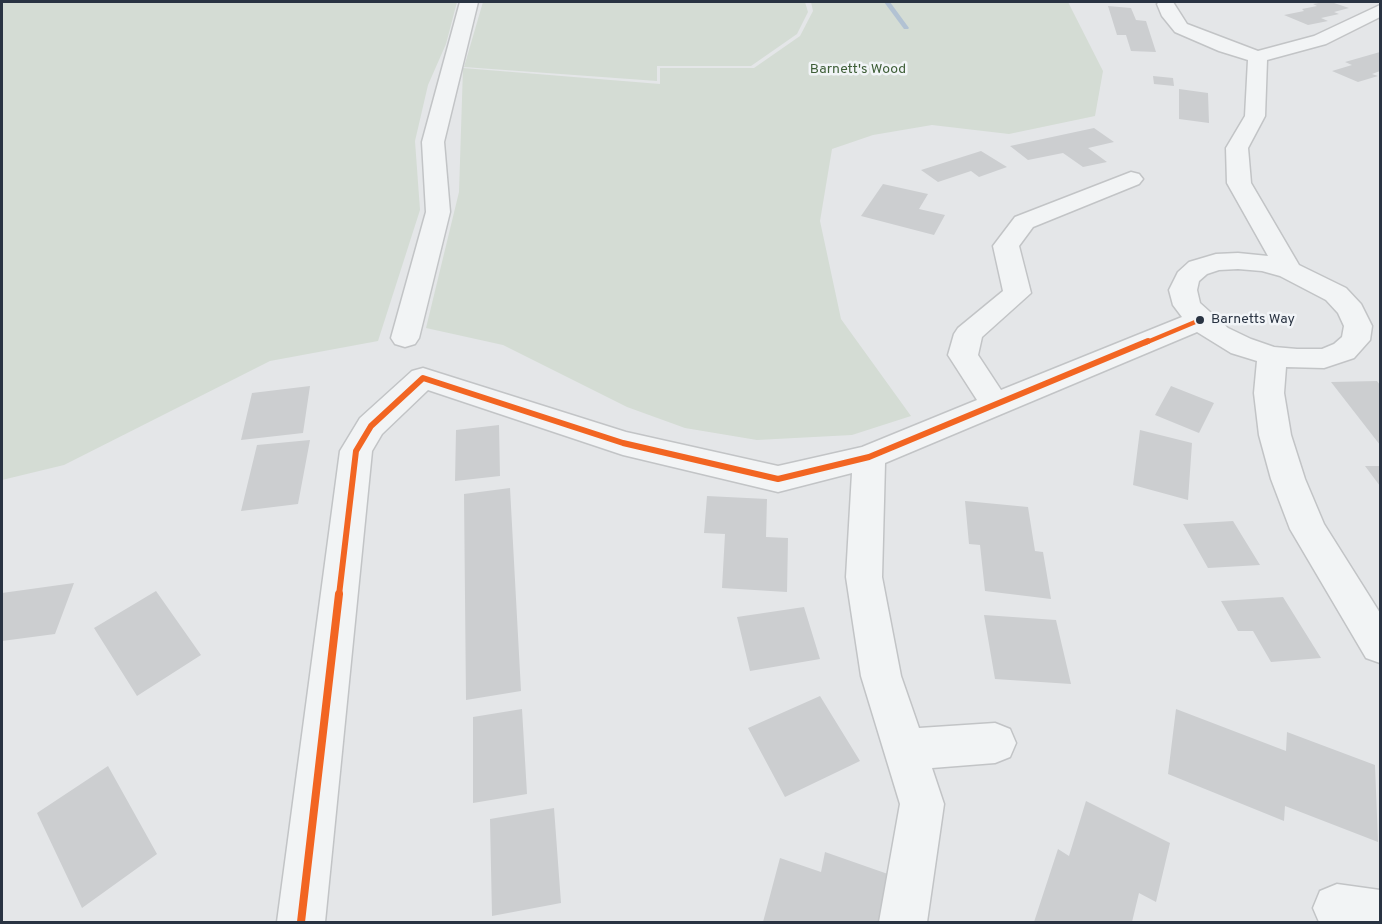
<!DOCTYPE html>
<html>
<head>
<meta charset="utf-8">
<style>
	body { margin:0 }
	#map { position:relative; width:1382px; height:924px; overflow:hidden; background:#e4e6e8; font-family:Overpass,sans-serif }
	canvas { display:block }
	.frame { position:absolute; inset:0; border:3px solid #293342; pointer-events:none }
</style>
</head>
<body>
<div id="map">
<canvas width="1382" height="924"></canvas>
<div class="frame"></div>
</div>
<script>
const ctx = document.querySelector('canvas').getContext('2d');
ctx.lineJoin = 'round';
function fill(path, color) { ctx.fillStyle = color; ctx.fill(path, 'evenodd'); }
const toPath = rows => new Path2D(rows.map(r => 'M' + r).join(''));
function trace(path, color, width, dash) { ctx.strokeStyle = color; ctx.lineWidth = width; ctx.lineCap = dash ? 'butt' : 'round'; ctx.setLineDash(dash || []); ctx.stroke(path); }
function label(font, color, halo, rows, align = 'center') {
  ctx.font = font + ' Overpass,sans-serif'; ctx.lineWidth = 5; ctx.setLineDash([]); ctx.textBaseline = 'middle'; ctx.strokeStyle = halo; ctx.fillStyle = color; for (const [text, x, y, turn = 0] of rows) {
    ctx.save(); ctx.translate(x, y); ctx.rotate((+turn || 0) * Math.PI / 180); ctx.textAlign = isNaN(turn) ? turn : align; if (halo) ctx.strokeText(text, 0, 0); ctx.fillText(text, 0, 0); ctx.restore();
  }
}
fill(toPath([
	[2,2,457,2,446,44,428,85,415,141,420,210,378,341,270,361,64,465,2,480],
	[483,2,805,2,808,12,797,34,751,66,657,66,657,81,464,67],
	[811,2,1068,2,1103,71,1095,116,1009,134,932,125,873,135,832,149,820,221,841,319,911,416,852,435,757,440,685,428,627,407,503,345,426,328,459,192,463,68,660,84,660,68,754,68,800,36,813,11]
]), '#d4dcd4');
fill(toPath([
	[884,2,890,2,909,28,908,29,904,29,884,2]
]), '#b2c2d3');
fill(toPath([
	[1324,2,1331,2,1349,8,1334,12,1339,14,1321,18,1328,21,1308,25,1284,15,1304,11,1302,9,1317,6,1313,4],
	[1108,6,1131,8,1136,20,1146,21,1156,52,1131,51,1126,35,1117,35],
	[1380,52,1380,71,1372,74,1378,76,1358,82,1332,71,1352,65,1345,62],
	[1153,76,1173,78,1174,86,1154,84],
	[1179,89,1208,93,1209,123,1179,119],
	[1094,128,1114,142,1088,148,1107,162,1083,167,1063,153,1028,160,1010,146],
	[981,151,1007,167,979,177,971,171,938,182,921,170],
	[883,184,928,194,919,209,945,215,934,235,861,216],
	[1377,381,1380,385,1380,445,1331,382],
	[310,386,303,433,241,440,252,393],
	[1171,386,1214,403,1199,433,1155,415],
	[499,425,500,476,455,481,456,430],
	[1140,430,1192,443,1188,500,1133,485],
	[310,440,298,504,241,511,257,445],
	[1365,466,1380,466,1380,486],
	[510,488,521,691,466,700,464,494],
	[707,496,767,499,766,537,788,538,787,592,722,588,725,534,704,533],
	[965,501,1028,507,1035,551,1043,552,1051,599,985,591,980,545,969,544],
	[1233,521,1260,565,1208,568,1183,524],
	[74,583,55,634,2,641,2,593],
	[156,591,201,655,137,696,94,628],
	[1283,597,1321,658,1271,662,1253,631,1238,631,1221,601],
	[804,607,820,659,750,671,737,617],
	[984,615,1056,620,1071,684,995,679],
	[820,696,860,761,785,797,748,728],
	[522,709,527,794,473,803,473,717],
	[1176,709,1286,751,1287,732,1375,765,1378,842,1285,806,1284,821,1168,774],
	[108,766,157,854,82,908,37,813],
	[1086,801,1170,843,1156,902,1139,893,1132,922,1034,922,1058,849,1069,856],
	[554,808,561,903,492,916,490,819],
	[825,852,905,880,897,922,763,922,780,858,821,872]
]), '#ccced0');
const minor = toPath([
	[460,2,478,2,444,142,450,212,419,338,415,344,405,347,395,344,391,338,426,212,422,142,460,2],
	[1159,2,1173,2,1187,24,1258,51,1314,36,1380,5,1380,17,1326,44,1267,60,1265,116,1248,148,1251,183,1299,265,1346,288,1361,304,1372,326,1370,340,1354,358,1324,368,1286,367,1284,393,1291,435,1305,479,1324,524,1380,613,1380,663,1366,658,1290,529,1271,479,1259,435,1254,393,1257,361,1231,353,1197,332,885,463,882,577,901,676,919,728,995,723,1010,729,1016,743,1010,757,995,763,932,768,944,804,927,922,879,922,900,804,861,676,846,577,852,473,778,492,623,455,428,390,382,434,372,451,325,922,277,922,340,451,360,418,412,371,423,368,626,432,778,466,862,447,977,400,948,355,954,334,958,328,1003,291,993,246,1015,217,1131,172,1139,174,1143,179,1139,184,1033,227,1019,246,1031,293,982,337,978,355,1001,390,1182,317,1173,305,1169,290,1178,272,1189,262,1216,254,1238,253,1268,256,1227,183,1226,148,1245,116,1248,60,1219,51,1175,32,1162,16,1157,4,1159,2],
	[1238,269,1262,271,1280,276,1326,300,1338,313,1344,326,1342,337,1334,344,1322,349,1297,349,1274,347,1251,339,1228,328,1200,303,1197,290,1199,281,1207,274,1219,270,1238,269],
	[1337,884,1380,890,1380,922,1319,922,1313,908,1320,891,1337,884]
]);
trace(minor, '#c2c4c6', 3);
fill(minor, '#f2f4f5');
trace(toPath([
	[1145,343,1200,320]
]), '#f26522', 4.5);
trace(toPath([
	[339,595,356,451,371,426,423,378,623,443,778,479,869,457,1148,341]
]), '#f26522', 6);
trace(toPath([
	[301,922,339,594]
]), '#f26522', 8);
for (const [x, y, r, color] of [
	[1200,320,5,"#293342"]
]) { const dot = new Path2D(); dot.arc(x, y, r, 0, 2 * Math.PI); ctx.fillStyle = color; ctx.fill(dot); trace(dot, '#f1f4f7', 2); }
label('14px', '#3e5e37', '#f1f4f7', [
	["Barnett's Wood",858,70]
]);
label('14px', '#293342', '#f1f4f7', [
	["Barnetts Way",1211,320]
], 'left');
</script>
</body>
</html>
